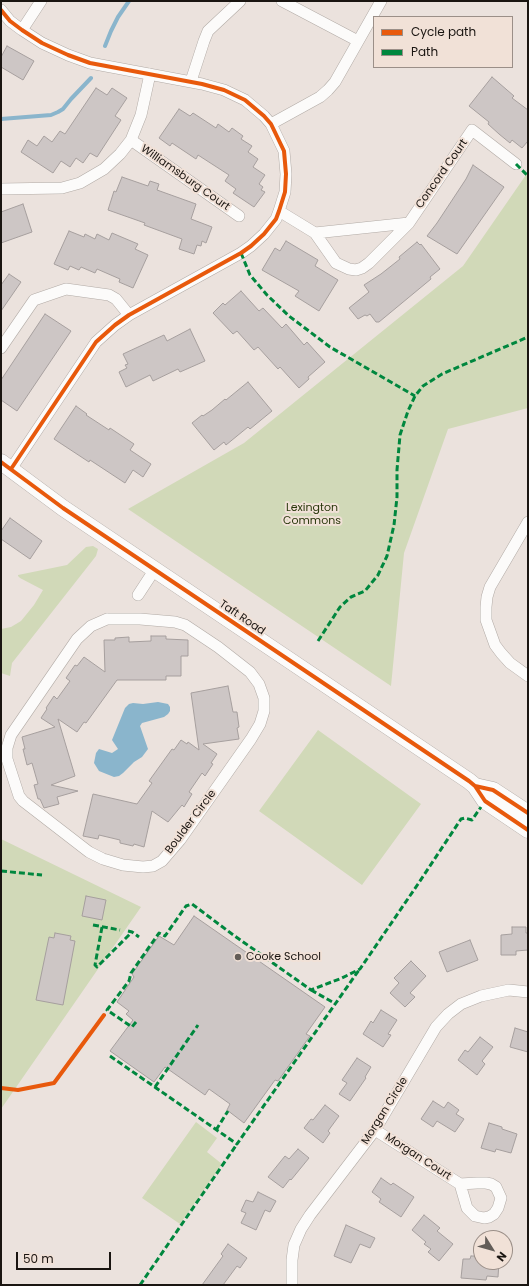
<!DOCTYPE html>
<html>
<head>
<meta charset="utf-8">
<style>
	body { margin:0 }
	#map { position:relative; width:529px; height:1286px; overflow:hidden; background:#ebe2dd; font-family:Poppins,sans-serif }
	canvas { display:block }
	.frame { position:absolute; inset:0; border:2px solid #1a1511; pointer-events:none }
	.legend { position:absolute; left:373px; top:16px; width:140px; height:52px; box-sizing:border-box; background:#f1e1d7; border:1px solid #9b8f88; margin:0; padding:5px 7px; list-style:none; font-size:12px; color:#1a1511 }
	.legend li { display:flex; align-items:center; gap:8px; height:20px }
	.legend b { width:20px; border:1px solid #9b8f88 }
	.north { position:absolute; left:473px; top:1230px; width:40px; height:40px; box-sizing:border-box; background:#f1e1d7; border:1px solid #9b8f88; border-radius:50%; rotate:127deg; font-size:11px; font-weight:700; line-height:16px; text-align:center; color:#1a1511 }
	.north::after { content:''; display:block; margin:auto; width:14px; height:18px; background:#635d58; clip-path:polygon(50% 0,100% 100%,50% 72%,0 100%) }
	.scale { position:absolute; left:16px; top:1252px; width:95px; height:18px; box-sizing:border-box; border:2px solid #1a1511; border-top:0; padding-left:5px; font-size:12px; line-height:14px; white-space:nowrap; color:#1a1511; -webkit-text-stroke:3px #f1e1d7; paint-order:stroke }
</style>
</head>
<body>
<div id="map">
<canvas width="529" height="1286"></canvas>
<div class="frame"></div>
<ul class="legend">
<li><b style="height:5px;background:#e8590c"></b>Cycle path</li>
<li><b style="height:5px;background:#00873e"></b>Path</li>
</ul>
<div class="north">N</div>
<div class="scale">50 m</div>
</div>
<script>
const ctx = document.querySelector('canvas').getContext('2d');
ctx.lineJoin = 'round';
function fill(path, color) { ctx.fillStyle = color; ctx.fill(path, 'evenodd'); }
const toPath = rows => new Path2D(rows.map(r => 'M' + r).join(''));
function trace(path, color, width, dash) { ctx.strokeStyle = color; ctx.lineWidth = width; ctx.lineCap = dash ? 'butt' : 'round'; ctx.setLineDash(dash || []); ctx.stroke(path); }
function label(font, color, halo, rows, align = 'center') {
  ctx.font = font + ' Poppins,sans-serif'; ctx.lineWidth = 4; ctx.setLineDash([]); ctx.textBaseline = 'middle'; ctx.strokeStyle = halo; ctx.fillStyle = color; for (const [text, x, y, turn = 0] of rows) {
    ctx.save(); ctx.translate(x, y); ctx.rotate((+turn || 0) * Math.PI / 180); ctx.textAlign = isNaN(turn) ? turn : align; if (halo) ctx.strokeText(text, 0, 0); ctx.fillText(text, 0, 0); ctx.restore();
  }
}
fill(toPath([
	[528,172,528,408,448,429,404,553,391,686,128,509,244,443,463,266],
	[93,546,98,549,96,556,12,663,10,676,1,673,1,629,11,627,21,621,34,605,43,590,20,578,18,576,18,575,67,565,86,547],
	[318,730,421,804,362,885,259,811],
	[1,839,141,907,1,1109],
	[196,1122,217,1138,207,1152,222,1164,180,1224,142,1198]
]), '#d1d9b8');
fill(toPath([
	[158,702,168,704,170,707,170,711,168,714,164,717,142,723,140,726,148,749,142,757,134,762,123,773,119,776,114,777,99,771,94,763,96,753,99,749,112,753,118,749,112,740,125,708,129,704,133,703,143,704]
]), '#8ab5cc');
trace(toPath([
	[105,46,111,31,118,17,129,1],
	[1,119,51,115,58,112,63,109,71,99,91,78]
]), '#8ab5cc', 4);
const building = toPath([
	[7,46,34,61,23,80,1,67,1,57,7,46],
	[492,77,514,96,512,98,528,110,528,141,522,148,512,140,510,143,499,134,488,124,489,122,469,106,492,77],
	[96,88,107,95,112,88,127,98,115,116,121,120,97,157,90,153,83,163,76,158,70,167,61,161,53,173,21,152,28,140,37,146,44,136,52,142,60,131,65,134,96,88],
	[179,109,190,116,193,113,216,128,218,124,229,132,232,128,243,136,241,139,252,146,248,152,258,159,253,167,265,175,259,184,263,187,261,190,265,192,254,207,233,193,236,189,225,181,229,175,198,155,196,159,172,143,170,146,159,138,179,109],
	[473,165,504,187,457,254,427,236,437,223,466,179,473,165],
	[122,177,148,186,150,181,159,184,157,190,196,204,191,219,212,227,206,243,202,241,201,246,197,245,194,254,179,249,182,239,144,225,145,223,108,210,114,191,116,192,122,177],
	[23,204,32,232,1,243,1,212,23,204],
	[69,231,84,237,85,234,95,239,97,234,109,240,112,233,138,244,135,249,148,255,133,288,119,282,120,279,97,269,95,273,81,267,79,270,70,266,68,270,54,264,69,231],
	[286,241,318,260,315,266,338,280,319,311,295,296,299,291,262,270,275,248,280,251,286,241],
	[417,242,420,245,421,244,440,269,430,277,431,279,379,322,376,322,370,314,367,316,365,315,358,319,349,308,369,292,364,285,381,274,400,259,399,257,417,242],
	[9,274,21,282,1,311,1,285,9,274],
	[241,291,259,311,263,308,282,328,286,324,304,345,307,342,325,362,308,377,309,379,299,388,280,367,278,369,258,347,254,350,237,331,233,334,213,313,223,303,225,305,241,291],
	[45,314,71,331,17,411,1,400,1,380,45,314],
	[190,329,205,361,180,372,178,369,153,381,150,375,126,387,119,372,127,368,125,365,128,364,123,354,164,335,167,341,190,329],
	[248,382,272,411,250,429,248,427,226,445,224,442,214,450,192,423,202,415,203,416,212,410,225,399,226,400,248,382],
	[76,406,87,414,86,415,109,430,110,428,134,444,130,450,151,464,143,477,133,470,125,483,90,460,89,462,54,439,76,406],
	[10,518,42,541,30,559,1,539,1,531,10,518],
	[151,636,166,636,166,639,188,640,188,656,181,656,181,676,166,676,166,680,117,680,86,723,84,722,77,732,58,719,75,776,51,785,78,791,57,797,59,804,44,808,40,799,38,799,34,785,38,784,32,763,27,765,23,749,25,749,22,737,55,727,41,718,47,709,46,708,54,696,57,699,70,681,66,678,75,665,77,666,84,657,105,672,104,640,115,640,115,638,129,637,129,642,151,641,151,636],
	[228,686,233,712,237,712,239,727,237,728,239,739,203,744,217,754,211,763,213,764,205,776,202,773,189,792,192,794,184,807,182,805,168,822,152,811,144,847,134,844,133,846,120,843,120,840,99,835,98,839,83,836,93,794,137,804,152,783,149,781,172,749,174,750,181,740,187,744,188,742,199,750,191,693,228,686],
	[86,896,106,900,102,920,82,916,86,896],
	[194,916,325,1007,306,1034,310,1036,278,1081,275,1080,244,1123,227,1110,230,1104,209,1089,205,1095,165,1067,154,1082,110,1051,133,1020,126,1014,129,1011,117,1002,134,977,132,974,159,936,174,945,194,916],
	[512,927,526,927,526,933,528,933,528,950,516,951,516,955,501,955,501,935,512,934,512,927],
	[55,933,71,936,70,940,75,941,63,1005,36,1000,49,937,54,938,55,933],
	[470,940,478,960,447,972,439,952,470,940],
	[411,961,426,976,410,993,415,997,405,1007,390,993,399,983,394,978,411,961],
	[381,1010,397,1020,388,1034,391,1035,383,1047,363,1034,371,1021,373,1023,381,1010],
	[515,1028,528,1032,528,1052,510,1047,515,1028],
	[480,1037,493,1047,482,1061,485,1064,477,1075,458,1060,465,1050,468,1052,480,1037],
	[357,1058,371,1067,365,1077,366,1078,350,1101,339,1094,347,1083,342,1080,357,1058],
	[433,1101,444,1108,448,1102,459,1110,456,1114,464,1119,455,1132,437,1121,433,1127,421,1119,433,1101],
	[325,1105,339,1116,328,1131,330,1133,323,1143,304,1128,311,1119,313,1120,325,1105],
	[489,1123,502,1127,502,1129,517,1134,511,1153,496,1149,495,1152,481,1148,489,1123],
	[298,1149,309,1158,291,1180,290,1179,283,1188,268,1177,285,1156,289,1159,298,1149],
	[381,1178,391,1185,393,1183,414,1197,401,1217,379,1202,381,1199,372,1192,381,1178],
	[258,1192,276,1201,270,1212,265,1210,256,1230,241,1223,246,1213,241,1211,246,1200,253,1202,258,1192],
	[424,1215,440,1228,437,1231,453,1244,439,1261,428,1252,431,1249,424,1244,426,1242,412,1230,424,1215],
	[346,1225,375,1238,370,1248,360,1244,351,1263,334,1256,346,1225],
	[228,1244,247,1258,240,1268,237,1266,223,1285,202,1285,223,1256,221,1254,228,1244],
	[471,1256,481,1256,481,1262,499,1262,498,1277,487,1276,486,1280,461,1278,463,1259,470,1259,471,1256]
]);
fill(building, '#cdc6c5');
trace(building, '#a69f9e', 1);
const street = toPath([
	[282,1,358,41],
	[1,10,10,21,22,30,42,43,68,55,90,63,202,84,224,90,245,100,264,116,271,124,284,151,286,174,285,192,279,211,276,219,264,234,251,246,241,253,129,315,115,325,96,342,11,469],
	[22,30,41,1],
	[191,81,204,41,208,31,240,1],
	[271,124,320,97,328,90,335,82,381,1],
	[131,140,239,216],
	[1,189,62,188,80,183,104,169,120,154,131,140,141,115,150,74],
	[279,211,315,233,409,223,472,130,516,164],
	[315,233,336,263,349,269,356,270,362,268,369,263,409,223],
	[1,348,34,300,66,289,109,295,116,299,129,315],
	[528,522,490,587,487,597,486,607,486,620,495,645,501,653,510,663,528,676],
	[138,595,155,569],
	[107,619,140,619,175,622,185,625,218,647,250,672,259,684,264,698,264,711,260,724,251,739,180,840,162,861,153,866,143,867,123,865,103,859,89,852,23,801,19,796,7,759,7,748,11,735,77,639,91,626,107,619],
	[375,1130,460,1184,467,1208,475,1216,484,1218,489,1217,494,1214,498,1208,501,1198,496,1187,491,1184,486,1183,477,1183,460,1184],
	[292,1285,292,1260,294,1245,301,1229,310,1215,375,1130,436,1027,448,1014,461,1004,481,996,509,990,528,992]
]);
const secondary = toPath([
	[1,462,63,508,469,781,475,786,493,790,528,813],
	[475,786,485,801,528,830]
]);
trace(street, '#b1aaa5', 12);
trace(secondary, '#b1aaa5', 17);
trace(street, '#fcfbfa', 11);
trace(secondary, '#fcfbfa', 16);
trace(toPath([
	[516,164,528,176],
	[241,253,250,275,267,295,289,316,330,347,415,396],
	[318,641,340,607,351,597,365,591,378,575,387,556,394,525,397,497,397,470,400,435,408,411,415,396,423,386,442,374,528,337],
	[1,871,42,875],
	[93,925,120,930],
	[102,927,95,965,97,967,132,932],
	[128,931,132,932,139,937],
	[311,990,336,1004],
	[136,1022,132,1027,107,1010,129,981,131,973,159,933,165,936,186,906,192,904,232,934,311,990,342,978,360,969,418,884,461,819,465,818,472,820,481,807],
	[110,1056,237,1144,359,970],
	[155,1087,198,1025],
	[216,1130,228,1111],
	[140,1285,237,1144]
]), '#00873e', 3, [6, 3]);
trace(toPath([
	[1,10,10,21,22,30,42,43,68,55,90,63,202,84,224,90,245,100,264,116,271,124,284,151,286,174,285,192,279,211,276,219,264,234,251,246,241,253,129,315,115,325,96,342,11,469],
	[1,462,63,508,469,781,475,786,493,790,528,813],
	[475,786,485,801,528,830],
	[1,1088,18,1090,54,1083,104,1015]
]), '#e8590c', 4);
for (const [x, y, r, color] of [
	[238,957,4,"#635d58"]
]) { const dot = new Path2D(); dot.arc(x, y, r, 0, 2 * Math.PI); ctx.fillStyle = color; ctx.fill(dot); trace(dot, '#f1e1d7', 1.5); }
label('11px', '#1a1511', '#f1e1d7', [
	["Concord Court",442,174,-55],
	["Williamsburg Court",185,178,35],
	["Taft Road",242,618,34],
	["Boulder Circle",191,822,-53],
	["Morgan Circle",385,1111,-58],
	["Morgan Court",418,1157,33]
]);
label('11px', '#29370b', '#f1e1d7', [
	["Lexington",312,508],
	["Commons",312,521]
]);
label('11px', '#1a1511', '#f1e1d7', [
	["Cooke School",246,957]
], 'left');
</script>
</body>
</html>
